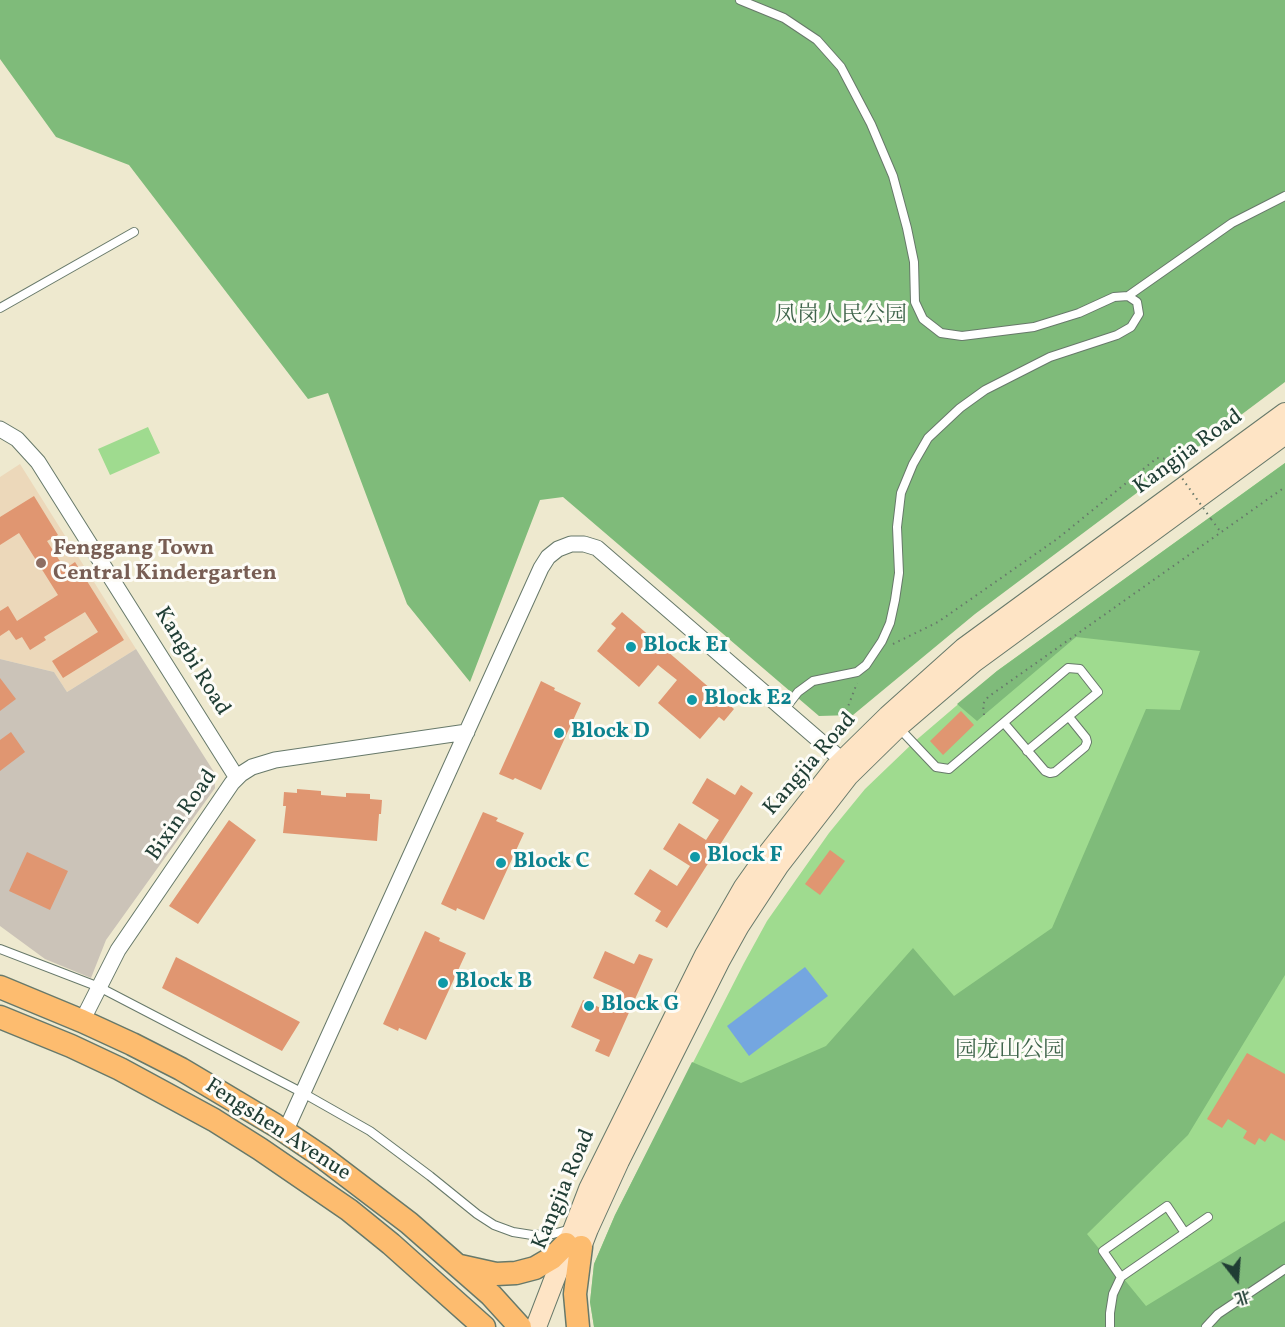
<!DOCTYPE html>
<html>
<head>
<meta charset="utf-8">
<style>
	body { margin:0 }
	#map { position:relative; width:1285px; height:1327px; overflow:hidden; background:#eee9cf; font-family:Vollkorn,"Noto Serif SC",serif }
	canvas { display:block }
	.north { position:absolute; left:1207px; top:1249px; width:60px; height:60px; -webkit-text-stroke:4px #fdfcf7; paint-order:stroke; rotate:163deg; font-size:16px; font-weight:700; line-height:24px; text-align:center; color:#1f3d34 }
	.north::after { content:''; display:block; margin:auto; width:21px; height:27px; background:#1f3d34; clip-path:polygon(50% 0,100% 100%,50% 72%,0 100%) }
</style>
</head>
<body>
<div id="map">
<canvas width="1285" height="1327"></canvas>
<div class="north">北</div>
</div>
<script>
const ctx = document.querySelector('canvas').getContext('2d');
ctx.lineJoin = 'round';
function fill(path, color) { ctx.fillStyle = color; ctx.fill(path, 'evenodd'); }
const toPath = rows => new Path2D(rows.map(r => 'M' + r).join(''));
function trace(path, color, width, dash) { ctx.strokeStyle = color; ctx.lineWidth = width; ctx.lineCap = dash ? 'butt' : 'round'; ctx.setLineDash(dash || []); ctx.stroke(path); }
function label(font, color, halo, rows, align = 'center') {
  ctx.font = font + ' Vollkorn,"Noto Serif SC",serif'; ctx.lineWidth = 6; ctx.setLineDash([]); ctx.textBaseline = 'middle'; ctx.strokeStyle = halo; ctx.fillStyle = color; for (const [text, x, y, turn = 0] of rows) {
    ctx.save(); ctx.translate(x, y); ctx.rotate((+turn || 0) * Math.PI / 180); ctx.textAlign = isNaN(turn) ? turn : align; if (halo) ctx.strokeText(text, 0, 0); ctx.fillText(text, 0, 0); ctx.restore();
  }
}
fill(toPath([
	[20,464,136,649,67,692,54,672,0,659,0,477]
]), '#ecd8ba');
fill(toPath([
	[136,649,214,772,215,788,106,940,91,978,45,959,0,926,0,659,54,672,67,692]
]), '#cbc3b8');
fill(toPath([
	[148,427,160,453,110,475,98,449],
	[1285,463,1285,1327,594,1327,590,1302,594,1264,615,1215,744,963,767,921,829,833,865,789,914,742,997,671]
]), '#9fdb8f');
fill(toPath([
	[0,0,1285,0,1285,382,975,614,853,715,819,716,563,497,540,500,470,682,407,604,328,393,308,399,129,165,56,137,0,59],
	[1285,463,1285,975,1188,1135,1087,1234,1146,1306,1285,1221,1285,1327,594,1327,590,1302,594,1264,615,1215,692,1062,741,1083,826,1046,913,948,954,996,1052,928,1146,709,1180,710,1200,651,1076,637,977,721,957,704,997,671]
]), '#7fbb7a');
fill(toPath([
	[805,967,828,996,749,1056,727,1026]
]), '#74a6e0');
fill(toPath([
	[34,496,58,535,47,541,65,569,75,562,124,640,63,678,52,661,98,632,85,612,44,637,46,640,30,650,22,637,16,640,9,630,0,636,0,611,8,606,17,621,58,595,19,533,0,545,0,517],
	[622,612,734,709,724,721,719,717,700,739,658,703,677,680,658,665,639,687,597,651,616,628,611,624],
	[0,678,16,699,0,711],
	[541,681,555,688,554,690,581,703,541,790,515,778,513,780,499,774],
	[961,711,974,725,943,755,930,741],
	[11,732,25,752,0,771,0,740],
	[707,778,735,795,741,785,753,793,667,928,655,921,661,911,634,894,650,869,677,886,690,866,663,849,679,823,706,840,719,820,692,803],
	[297,789,321,791,321,795,346,797,346,793,370,794,370,799,382,800,381,814,379,814,377,841,283,833,286,806,283,806,284,792,297,793],
	[483,812,498,818,496,821,524,833,484,920,457,908,456,911,441,904],
	[229,820,256,840,198,924,169,906],
	[830,850,845,861,820,895,805,884],
	[27,852,68,871,50,910,9,891],
	[425,931,440,938,439,941,466,953,426,1040,399,1028,398,1031,383,1024],
	[605,951,634,964,639,954,653,959,609,1057,595,1051,600,1040,571,1027,583,1000,612,1013,622,991,593,978],
	[176,957,300,1022,282,1051,162,988],
	[1247,1053,1285,1074,1285,1141,1271,1133,1265,1142,1259,1138,1255,1145,1243,1138,1247,1131,1228,1119,1222,1128,1207,1119]
]), '#e09671');
const lane = toPath([
	[740,0,784,18,817,40,841,67,871,124,893,176,907,228,914,262,915,302,923,319,941,333,962,336,1034,327,1079,313,1114,297,1128,296,1232,223,1285,196],
	[0,308,134,232],
	[784,710,798,692,813,681,857,672,866,665,882,641,890,623,895,600,899,573,897,527,901,493,913,464,928,438,960,408,985,390,1050,357,1117,335,1131,327,1139,314,1137,302,1128,296],
	[1004,723,1045,771,1050,773,1055,772,1085,747,1087,742,1086,738,1069,717],
	[899,728,936,767,949,769,1068,668,1080,669,1098,692,1027,751],
	[0,949,99,987,303,1093,370,1131,430,1176,477,1214,494,1225,513,1232,532,1235,553,1234,571,1229],
	[1121,1277,1103,1251,1167,1206,1185,1233],
	[1110,1327,1110,1313,1113,1294,1121,1277,1208,1217],
	[1206,1327,1218,1314,1285,1269]
]);
const street = toPath([
	[0,429,17,439,38,462,237,778],
	[82,1021,118,950,232,783,241,774,252,767,275,760,467,732],
	[285,1132,541,568,548,557,558,549,571,544,584,544,597,548,850,767]
]);
const secondary = toPath([
	[576,1260,588,1229,619,1161,719,962,739,926,779,865,848,776,898,727,974,662,1285,434],
	[536,1327,589,1189,705,955,744,887,766,856,835,768,888,716,964,648,1285,413]
]);
const primary = toPath([
	[0,987,82,1021,132,1044,181,1069,275,1125,321,1156,409,1223,491,1295,520,1327],
	[0,1017,71,1046,120,1069,214,1120,260,1149,349,1210,391,1244,484,1327],
	[460,1266,496,1274,516,1273,535,1268,552,1258,566,1244],
	[578,1327,575,1294,581,1247]
]);
trace(lane, '#67796a', 10);
trace(street, '#67796a', 17);
trace(secondary, '#67796a', 22);
trace(primary, '#67796a', 25);
trace(toPath([
	[1211,519,1220,531],
	[893,644,938,622,1057,539,1157,458,1168,459,1172,464],
	[984,715,983,704,988,697,1285,487],
	[845,735,846,712,857,683]
]), '#67796a', 2, [1.5, 4.5]);
trace(lane, '#fff', 8);
trace(street, '#fff', 15);
trace(secondary, '#fee4c5', 20);
trace(primary, '#fdbc6f', 22);
trace(toPath([
	[1172,464,1211,519]
]), '#67796a', 2, [1.5, 4.5]);
for (const [x, y, r, color] of [
	[41,563,6,"#8d6e63"],
	[631,647,6,"#0f9aa8"],
	[692,700,6,"#0f9aa8"],
	[559,733,6,"#0f9aa8"],
	[695,857,6,"#0f9aa8"],
	[501,863,6,"#0f9aa8"],
	[443,983,6,"#0f9aa8"],
	[589,1006,6,"#0f9aa8"]
]) { const dot = new Path2D(); dot.arc(x, y, r, 0, 2 * Math.PI); ctx.fillStyle = color; ctx.fill(dot); trace(dot, '#fdfcf7', 2); }
label('22px', '#3f644b', '#fdfcf7', [
	["凤岗人民公园",841,317],
	["园龙山公园",1010,1052]
]);
label('22px', '#1f3d34', '#fdfcf7', [
	["Kangjia Road",1189,453,-36],
	["Kangbi Road",191,662,58],
	["Kangjia Road",811,765,-49],
	["Bixin Road",183,816,-55],
	["Fengshen Avenue",277,1131,33],
	["Kangjia Road",565,1190,-67]
]);
label('bold 22px', '#785e54', '#fdfcf7', [
	["Fenggang Town",53,550],
	["Central Kindergarten",53,575]
], 'left');
label('bold 22px', '#0d838f', '#fdfcf7', [
	["Block E1",643,647],
	["Block E2",704,700],
	["Block D",571,733],
	["Block F",707,857],
	["Block C",513,863],
	["Block B",455,983],
	["Block G",601,1006]
], 'left');
</script>
</body>
</html>
